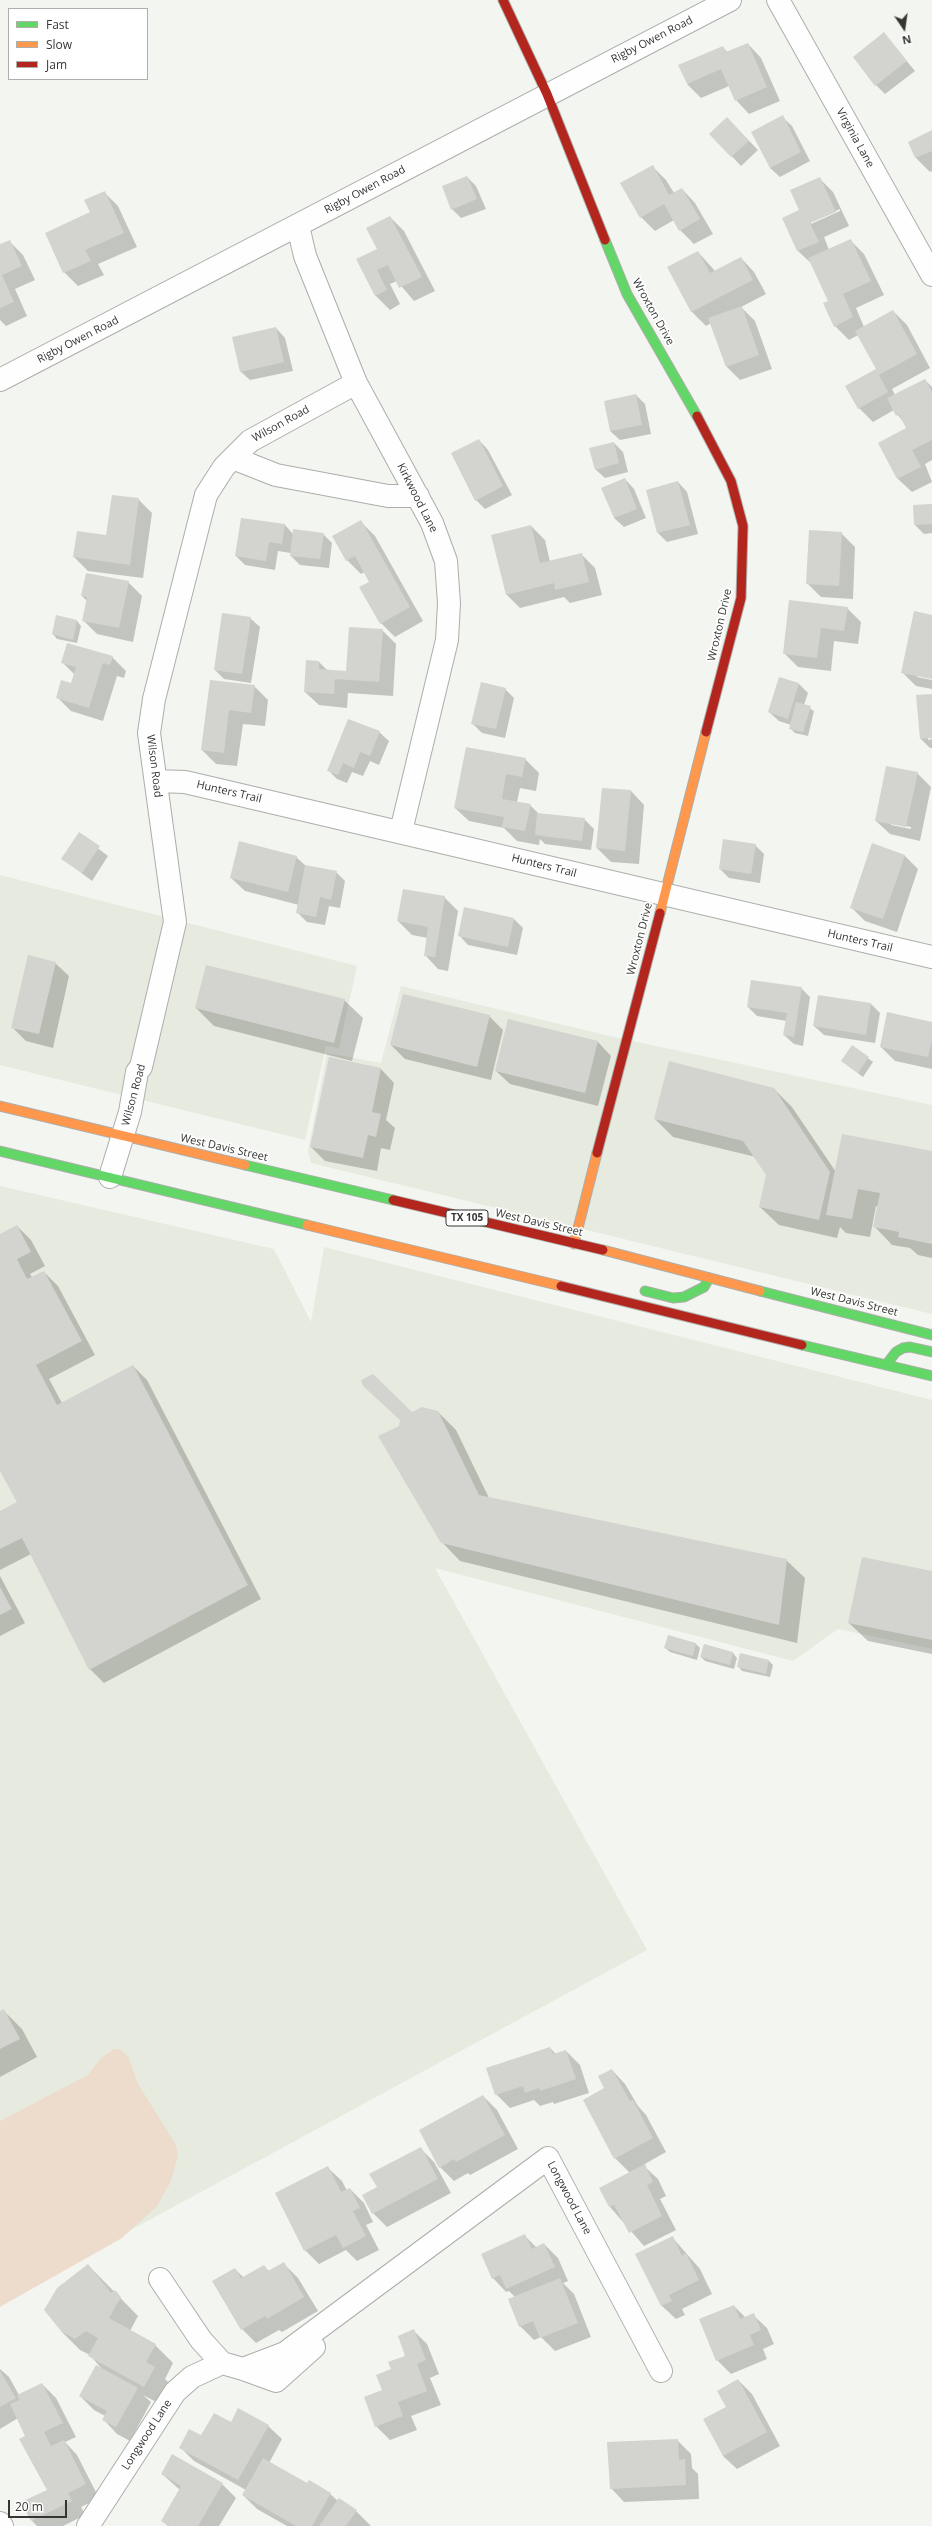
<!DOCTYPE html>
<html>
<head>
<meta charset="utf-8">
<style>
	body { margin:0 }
	#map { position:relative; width:932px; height:2526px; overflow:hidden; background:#f3f5f0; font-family:"Open Sans",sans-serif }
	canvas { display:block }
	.legend { position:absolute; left:8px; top:8px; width:140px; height:72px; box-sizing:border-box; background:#fff; border:1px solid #aeafad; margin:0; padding:5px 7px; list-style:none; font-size:12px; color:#353633 }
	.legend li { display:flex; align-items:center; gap:8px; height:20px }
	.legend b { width:20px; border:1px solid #aeafad }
	.north { position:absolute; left:884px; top:8px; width:40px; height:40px; -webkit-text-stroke:3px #fff; paint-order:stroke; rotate:167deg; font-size:11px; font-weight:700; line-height:16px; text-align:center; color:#353633 }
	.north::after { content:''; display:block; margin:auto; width:14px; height:18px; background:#353633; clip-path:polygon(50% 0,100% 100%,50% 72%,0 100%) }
	.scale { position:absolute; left:8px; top:2500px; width:59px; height:18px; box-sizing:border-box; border:2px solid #353633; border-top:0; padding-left:5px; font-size:12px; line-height:14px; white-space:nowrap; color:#353633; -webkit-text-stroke:3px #fff; paint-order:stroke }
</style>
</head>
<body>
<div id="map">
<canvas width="932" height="2526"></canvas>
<ul class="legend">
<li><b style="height:5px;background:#63d668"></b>Fast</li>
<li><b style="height:5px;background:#ff974d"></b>Slow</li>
<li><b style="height:5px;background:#b3261e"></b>Jam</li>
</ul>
<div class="north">N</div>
<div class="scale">20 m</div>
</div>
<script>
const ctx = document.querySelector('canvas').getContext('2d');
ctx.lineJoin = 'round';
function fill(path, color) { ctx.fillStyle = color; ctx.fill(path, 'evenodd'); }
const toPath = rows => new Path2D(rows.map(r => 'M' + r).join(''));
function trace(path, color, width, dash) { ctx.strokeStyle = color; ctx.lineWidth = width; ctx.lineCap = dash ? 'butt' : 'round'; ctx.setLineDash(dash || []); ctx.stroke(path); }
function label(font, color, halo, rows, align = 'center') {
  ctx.font = font + ' "Open Sans",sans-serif'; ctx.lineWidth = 3.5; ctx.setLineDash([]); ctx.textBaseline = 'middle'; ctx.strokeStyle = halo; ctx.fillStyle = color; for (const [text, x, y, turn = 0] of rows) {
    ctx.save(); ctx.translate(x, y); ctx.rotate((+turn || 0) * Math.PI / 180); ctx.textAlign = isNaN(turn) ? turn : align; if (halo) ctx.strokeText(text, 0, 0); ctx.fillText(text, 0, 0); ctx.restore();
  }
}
fill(toPath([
	[0,875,357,966,339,1048,326,1046,305,1140,0,1065],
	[401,986,614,1037,932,1105,932,1314,311,1163,308,1151,327,1053,381,1063],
	[0,1186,274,1249,311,1322,324,1247,932,1400,932,1649,838,1629,793,1661,435,1568,647,1950,0,2301]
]), '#e7eadf');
fill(toPath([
	[114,2049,119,2049,128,2056,138,2084,176,2145,178,2155,171,2181,157,2206,122,2238,0,2307,0,2121,88,2075,100,2059]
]), '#eddccc');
fill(toPath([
	[884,34,915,71,885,94,876,85],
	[748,44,761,58,780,101,749,114,736,100,729,86,701,98,687,84,723,47,728,53],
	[782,117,792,126,810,161,780,177,770,168],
	[727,118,758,150,741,166,711,134],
	[932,131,932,171,930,172,916,158,909,142],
	[652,166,666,180,674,193,682,189,695,203,713,234,694,244,680,230,674,220,655,231,641,217],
	[467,177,476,186,486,209,461,218,452,209],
	[819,178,833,192,849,226,824,237,829,250,850,240,864,254,884,295,856,308,864,327,893,311,907,325,930,368,892,389,895,395,925,380,932,387,932,460,925,464,932,482,912,492,898,479,908,428,894,410,873,422,859,408,878,370,858,335,849,340,835,326,830,301,813,265,798,251,784,218,800,211],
	[840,209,840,211,811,224,811,222],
	[104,192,118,206,137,247,98,264,104,275,78,286,64,272,91,213],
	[390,217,404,231,435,291,414,301,397,281,390,284,400,304,390,310,376,296,358,260,378,249],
	[9,241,23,255,35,280,15,289,27,316,6,326,0,320,0,245],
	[698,252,715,271,741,258,754,272,766,294,741,307,755,321,772,369,740,380,727,367,711,323,706,326,692,312,669,267],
	[276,328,285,338,293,371,250,380,240,371],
	[636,395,645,404,651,434,620,440,610,431],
	[479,440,488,450,512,495,485,509,476,500],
	[614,443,623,452,628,472,605,478,595,469],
	[625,479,634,489,646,518,624,527,614,518],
	[678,482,687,492,698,534,667,542,658,533],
	[138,499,152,513,143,578,88,571,74,557,107,536],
	[932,505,932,533,924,534,915,525],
	[242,519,285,525,293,534,323,534,332,543,329,568,300,565,291,556,291,553,278,551,275,570,245,565,236,556],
	[361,522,375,536,423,621,395,637,381,623,371,582,365,572,361,574,347,560],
	[531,526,545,540,550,562,581,554,595,568,602,595,570,603,564,597,520,608,506,594],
	[841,533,855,547,853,599,821,597,807,583],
	[128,582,142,596,133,642,97,634,83,620,87,601,82,596],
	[847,608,861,622,858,644,834,641,831,671,798,667,784,653],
	[57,616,77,621,81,626,77,643,57,639,53,634],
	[932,616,932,678,917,675,917,677,932,680,932,689,916,686,902,672],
	[250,618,260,627,251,683,224,679,215,670],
	[382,630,396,644,393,696,348,693,347,708,319,705,305,692,319,662,328,671,347,672],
	[112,657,126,671,124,678,117,676,103,721,71,711,57,697,72,684,75,675,62,662],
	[211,681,254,686,268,700,265,726,243,724,237,766,216,764,202,750],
	[799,684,808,693,804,705,814,711,808,736,795,733,790,728,791,725,779,721,769,712],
	[505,689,514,698,505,738,482,733,472,723],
	[932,695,932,737,928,738,928,740,932,739,932,748,930,748,921,739],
	[379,732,389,741,379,765,370,761,363,776,352,772,347,783,337,779,328,770],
	[525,759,539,773,536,791,520,788,517,802,530,805,539,814,584,819,594,829,591,850,545,844,540,839,539,845,517,841,504,828,469,821,455,808],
	[917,773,931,787,920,841,890,834,876,821],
	[891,823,911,827,911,829,891,825],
	[631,791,644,805,639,864,611,862,597,848],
	[79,834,108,856,92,881,63,859],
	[755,845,764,854,760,883,729,878,720,869],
	[904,855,918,869,897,932,865,921,851,907],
	[296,857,306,866,336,872,345,881,340,908,329,906,325,925,307,922,297,912,299,905,245,891,231,878],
	[444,897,458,911,448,971,438,969,425,955,428,938,412,935,398,921],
	[514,919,523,928,517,955,468,945,459,935],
	[55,963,69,976,53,1048,26,1041,12,1027],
	[801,988,810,997,803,1046,794,1044,784,1035,787,1021,757,1016,748,1007],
	[344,1000,363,1018,352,1061,214,1026,196,1008],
	[871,1004,880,1013,875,1043,824,1035,814,1026],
	[489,1016,503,1030,491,1080,405,1059,391,1045],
	[932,1023,932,1069,895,1061,881,1047],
	[598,1042,611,1056,598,1106,510,1084,496,1071],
	[852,1046,873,1062,863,1077,847,1065],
	[381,1069,394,1083,386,1120,395,1128,390,1150,381,1148,377,1171,325,1161,311,1147],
	[774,1089,792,1107,836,1172,932,1152,932,1258,918,1255,910,1248,892,1245,874,1226,878,1207,876,1206,870,1237,846,1233,840,1227,837,1238,779,1225,760,1207,767,1175,756,1157,673,1137,655,1119],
	[17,1226,31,1240,45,1266,30,1274,32,1277,44,1272,58,1286,95,1355,49,1379,62,1403,133,1366,147,1380,261,1599,104,1683,90,1669,31,1554,0,1570,0,1513,18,1503,0,1469,0,1235],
	[438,1412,456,1430,489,1498,786,1560,805,1578,797,1643,460,1561,442,1542,400,1426,401,1421,412,1413],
	[932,1572,932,1654,868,1641,849,1623],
	[0,1576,25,1623,0,1636],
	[696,1644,700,1648,697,1660,670,1652,665,1648],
	[704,1645,733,1653,737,1658,734,1669,705,1661,701,1657],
	[741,1654,769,1661,773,1665,770,1677,742,1671,738,1666],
	[4,2011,22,2029,37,2057,0,2077,0,2013],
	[550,2048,556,2054,566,2051,580,2065,589,2093,554,2104,553,2102,540,2106,534,2100,510,2108,496,2094],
	[612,2070,625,2084,638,2106,646,2115,666,2152,643,2165,658,2179,666,2196,660,2199,676,2230,644,2246,610,2207,630,2173,615,2158,584,2100,605,2089],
	[483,2096,497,2110,518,2149,470,2175,468,2173,454,2181,440,2167],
	[420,2148,434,2162,451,2193,387,2227,373,2213,378,2188],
	[328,2168,342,2181,347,2191,350,2189,364,2203,373,2222,366,2225,379,2250,357,2261,346,2250,319,2264,305,2250,276,2194],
	[524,2235,537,2248,544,2244,558,2258,568,2281,563,2283,574,2294,591,2337,555,2351,541,2337,534,2340,520,2326,515,2297,509,2291,506,2292,493,2278],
	[672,2237,700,2269,712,2294,682,2309,685,2315,676,2319,662,2306,637,2255],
	[284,2264,298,2278,318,2311,282,2332,279,2330,256,2343,242,2329,214,2281,235,2269,244,2278,264,2266,270,2272],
	[88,2265,138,2316,130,2331,155,2345,173,2363,165,2379,172,2386,162,2405,143,2395,151,2402,130,2441,117,2434,104,2420,105,2416,94,2410,80,2396,101,2368,90,2355,80,2350,61,2331],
	[734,2306,746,2318,753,2315,767,2328,774,2344,763,2349,767,2359,731,2374,717,2360],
	[414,2331,427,2344,439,2374,430,2378,441,2405,411,2416,417,2430,390,2440,376,2426,383,2390,392,2370,407,2356],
	[0,2369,9,2377,19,2395,42,2384,56,2398,76,2437,65,2442,77,2455,99,2498,81,2507,85,2515,63,2526,37,2526,32,2521,48,2490,18,2418,0,2429],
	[738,2380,752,2394,780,2446,737,2469,723,2456,727,2407],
	[231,2423,268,2426,282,2439,269,2463,307,2485,309,2481,330,2494,338,2501,356,2511,371,2526,287,2526,257,2509,243,2495,246,2490,194,2461,180,2447],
	[677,2440,691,2454,692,2468,698,2474,699,2499,624,2502,611,2488],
	[162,2474,222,2484,236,2498,219,2526,168,2526,162,2521,180,2490]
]), '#0003');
fill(toPath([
	[884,32,907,61,875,86,853,57],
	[748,43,767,87,735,101,721,69,687,84,678,65,723,46,726,52],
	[783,115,801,152,770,168,751,132],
	[727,117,749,141,731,157,709,134],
	[932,130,932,151,915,158,908,142],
	[653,165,669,195,682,188,700,219,679,231,664,204,640,218,620,183],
	[467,176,477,199,451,210,442,186],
	[820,177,836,212,810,223,819,242,797,251,782,218,799,210,790,190],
	[105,191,124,233,85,250,91,261,63,273,45,233,90,212,84,200],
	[390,216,422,277,399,288,388,265,377,270,387,290,375,296,356,259,377,249,366,228],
	[851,239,871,281,843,294,853,317,834,327,823,303,828,301,808,258],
	[10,240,22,266,2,275,14,302,0,308,0,244],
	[698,251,710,273,741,257,753,280,691,312,667,267],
	[742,306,759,355,726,367,708,318],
	[893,310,917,354,879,375,888,392,858,409,845,386,876,369,855,331],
	[276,327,284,362,240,372,232,337],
	[925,379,932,392,932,440,912,450,921,467,897,479,878,443,906,428,899,414,896,416,887,398],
	[636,394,642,425,610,431,604,401],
	[479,439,503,486,475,501,451,453],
	[614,442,619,463,595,470,589,448],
	[625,478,637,509,614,518,601,488],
	[678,481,690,525,657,533,646,490],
	[112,495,139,498,130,565,73,557,77,531,106,535],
	[932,504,932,524,914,525,913,505],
	[241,518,285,524,282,544,269,542,266,561,235,556],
	[361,520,410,607,380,624,359,587,369,582,355,556,346,561,332,536],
	[531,525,540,563,582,553,589,582,555,590,554,583,506,595,491,535],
	[293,529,324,533,320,559,290,556],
	[809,530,842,532,839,586,806,584],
	[86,573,129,581,119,628,82,621,87,597,81,596],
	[789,600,848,607,844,631,821,628,817,658,783,654],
	[914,611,932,615,932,679,901,673],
	[222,613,251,617,242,674,214,670],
	[56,615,77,620,73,640,52,634],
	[349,627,383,629,379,682,335,679,334,694,304,692,306,660,319,661,319,669,346,671],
	[67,643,113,656,110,665,103,663,89,708,56,698,61,680,71,683,76,667,61,663],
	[779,677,799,683,788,719,768,712],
	[210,680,255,685,251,713,229,710,224,753,201,750],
	[481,682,506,688,496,729,471,724],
	[932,694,932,738,920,739,916,695],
	[796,702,811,706,803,732,789,729],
	[348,719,380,731,370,756,360,752,354,768,343,763,338,775,327,771],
	[466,747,526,758,522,777,506,774,502,799,531,804,525,831,502,827,504,817,454,808],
	[886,766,918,772,906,827,875,821],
	[602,788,631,790,625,851,596,848],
	[537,813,585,818,582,841,535,835],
	[79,832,100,846,82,873,61,859],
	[723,839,756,844,751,874,719,869],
	[239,841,297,856,288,892,230,878],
	[872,843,905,855,883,919,850,908],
	[305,865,337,871,331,900,320,897,316,917,296,913],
	[403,889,445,896,435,957,424,956,428,927,397,921],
	[464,907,514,918,508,947,458,936],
	[28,955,56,962,39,1034,11,1028],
	[206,965,345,999,334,1043,195,1008],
	[751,980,802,987,794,1037,783,1035,787,1013,747,1007],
	[403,994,490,1015,477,1067,390,1045],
	[818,995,871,1003,866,1035,813,1026],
	[887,1012,932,1022,932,1040,928,1057,880,1047],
	[508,1019,598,1041,585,1093,495,1071],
	[852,1045,869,1057,858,1073,841,1061],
	[329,1057,381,1068,372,1112,381,1114,376,1137,368,1135,363,1158,310,1147],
	[669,1061,774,1088,830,1172,819,1220,759,1207,766,1175,743,1141,654,1119],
	[842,1134,932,1151,932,1244,898,1237,899,1232,873,1227,880,1193,858,1189,852,1219,826,1215],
	[17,1225,31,1252,17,1259,27,1279,44,1271,82,1341,36,1365,57,1405,133,1365,248,1585,89,1670,22,1538,0,1549,0,1511,17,1502,0,1471,0,1234],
	[373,1374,412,1412,422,1407,438,1411,479,1495,787,1559,779,1625,441,1543,378,1436,399,1426,400,1420,363,1386,361,1380],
	[862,1557,932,1571,932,1640,848,1623],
	[0,1587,12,1609,0,1615],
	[668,1635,696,1643,693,1656,664,1648],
	[704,1644,733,1652,730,1665,700,1657],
	[740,1653,769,1660,766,1674,737,1667],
	[4,2009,20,2039,0,2049,0,2011],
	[550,2047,553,2054,566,2050,576,2079,540,2091,539,2088,525,2093,523,2086,495,2095,486,2068],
	[612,2069,630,2101,633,2100,653,2138,614,2159,583,2100,604,2088,598,2076],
	[483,2095,505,2135,456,2162,454,2159,439,2168,419,2130],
	[421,2147,438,2179,372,2214,362,2195,377,2187,369,2174],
	[645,2164,653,2182,647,2185,662,2216,629,2233,614,2205,609,2207,599,2188],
	[328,2166,341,2192,350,2188,360,2208,353,2211,366,2236,343,2248,336,2235,304,2251,275,2193],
	[525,2234,532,2249,544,2243,555,2267,506,2289,500,2275,492,2279,481,2254],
	[673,2236,682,2256,686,2253,699,2280,669,2295,672,2301,661,2306,635,2254],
	[284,2262,304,2297,267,2319,265,2316,241,2330,212,2281,235,2268,241,2278,264,2265,268,2271],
	[88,2264,111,2293,115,2290,121,2297,109,2318,156,2344,146,2362,155,2367,144,2387,88,2356,98,2338,86,2331,75,2339,61,2331,44,2310,57,2288],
	[560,2278,578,2323,540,2338,533,2321,519,2327,508,2299],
	[734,2305,740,2319,754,2313,761,2330,750,2335,754,2345,716,2361,699,2319],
	[414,2329,426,2360,417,2364,427,2391,398,2402,403,2416,375,2427,364,2397,382,2390,376,2375,391,2369,388,2362,405,2356,398,2336],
	[96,2365,138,2388,116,2427,102,2420,107,2411,79,2396],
	[0,2371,16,2398,0,2407],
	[738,2379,767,2432,723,2456,703,2419,726,2407,717,2391],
	[42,2383,63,2423,44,2432,51,2446,64,2440,86,2484,68,2493,72,2501,31,2521,21,2502,47,2490,19,2439,25,2436,10,2404,19,2400,17,2395],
	[238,2408,269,2425,238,2480,179,2448,189,2429,201,2435,214,2413,231,2422],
	[678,2439,679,2460,685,2459,686,2485,610,2489,607,2442],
	[172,2454,223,2483,198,2526,170,2526,161,2521,181,2486,161,2474],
	[263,2458,307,2483,309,2480,331,2493,312,2526,296,2526,242,2495],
	[339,2498,357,2510,346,2526,319,2526]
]), '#d3d3d0');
const street = toPath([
	[778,0,932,275],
	[298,226,305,256,356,383,432,523,446,561,449,603,447,640,401,831],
	[0,380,730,0],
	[233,458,276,475,388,496,418,496],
	[156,781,185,782,932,957],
	[110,1177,130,1112,137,1072,141,1067,175,922,149,733,154,699,206,495,224,467,250,441,356,383],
	[160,2279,201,2340,222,2363],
	[243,2369,276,2381,314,2347],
	[0,2523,2,2526],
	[88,2526,175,2392,192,2377,222,2363,243,2369,285,2353,548,2158,661,2371]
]);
const fast = toPath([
	[605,240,627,294,697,416],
	[0,1151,307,1225],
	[245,1165,393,1200],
	[645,1291,673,1298,684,1297,704,1287,709,1278],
	[760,1291,932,1335],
	[802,1345,932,1376],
	[886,1365,896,1352,903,1348,910,1347,932,1352]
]);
const slow = toPath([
	[660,913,706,732],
	[0,1106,245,1165],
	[307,1225,561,1286],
	[574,1244,597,1153],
	[603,1250,760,1291]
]);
const jam = toPath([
	[503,0,547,94,605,240],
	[697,416,731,481,743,526,741,598,706,732],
	[597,1153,660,913],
	[393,1200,603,1250],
	[561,1286,802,1345]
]);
trace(street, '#adaeab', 24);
trace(fast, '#adaeab', 11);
trace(slow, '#adaeab', 11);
trace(jam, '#adaeab', 11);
trace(street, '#fdfefd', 22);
trace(fast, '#63d668', 9);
trace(slow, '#ff974d', 9);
trace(jam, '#b3261e', 9);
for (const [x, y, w] of [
	[467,1218,42]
]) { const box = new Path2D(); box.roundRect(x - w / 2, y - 8, w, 16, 3); ctx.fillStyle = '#fff'; ctx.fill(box); trace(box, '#353633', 1); }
label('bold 10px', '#353633', null, [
	["TX 105",467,1218]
]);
label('11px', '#353633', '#fff', [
	["Rigby Owen Road",652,40,-27],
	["Virginia Lane",855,138,61],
	["Rigby Owen Road",365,190,-28],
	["Wroxton Drive",653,312,61],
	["Rigby Owen Road",78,340,-27],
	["Wilson Road",281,424,-29],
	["Kirkwood Lane",417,498,63],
	["Wroxton Drive",720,625,-77],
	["Wilson Road",154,766,83],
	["Hunters Trail",229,792,13],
	["Hunters Trail",544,866,14],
	["Wroxton Drive",640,939,-76],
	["Hunters Trail",860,941,13],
	["Wilson Road",134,1095,-75],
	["West Davis Street",224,1148,13],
	["West Davis Street",539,1223,13],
	["West Davis Street",854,1302,14],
	["Longwood Lane",569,2198,62],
	["Longwood Lane",147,2435,-57]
]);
</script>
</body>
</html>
